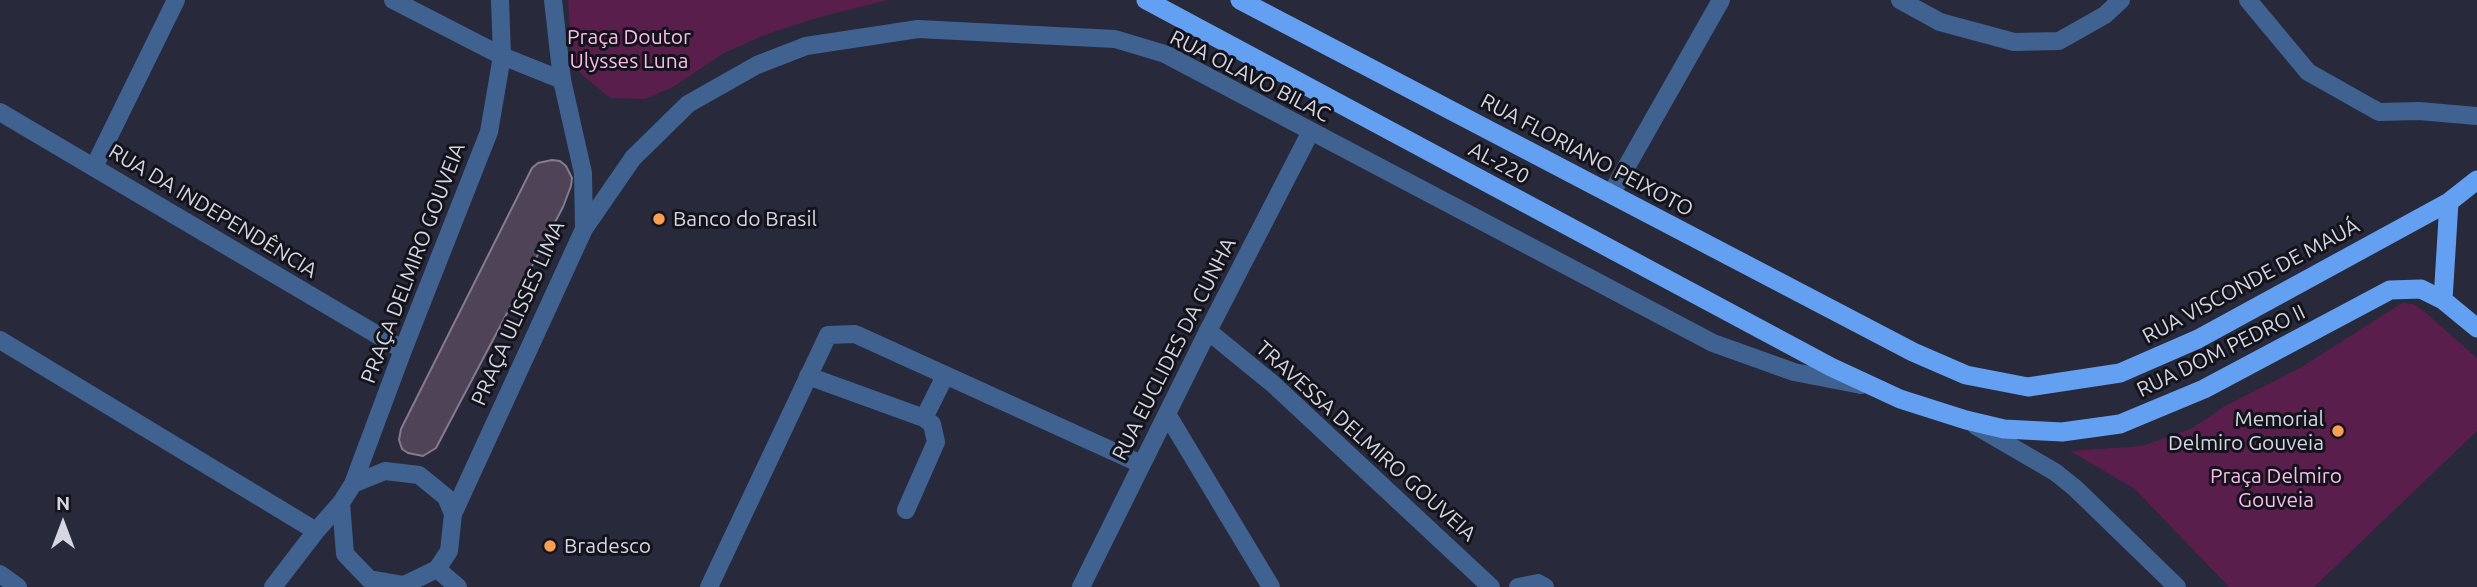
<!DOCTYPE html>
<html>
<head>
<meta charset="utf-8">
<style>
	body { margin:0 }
	#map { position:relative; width:2477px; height:587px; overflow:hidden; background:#29293c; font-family:Ubuntu,sans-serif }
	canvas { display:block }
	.north { position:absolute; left:28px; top:489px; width:70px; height:70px; -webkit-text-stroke:5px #13131b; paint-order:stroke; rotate:0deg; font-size:19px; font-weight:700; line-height:28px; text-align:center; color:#d5d6e2 }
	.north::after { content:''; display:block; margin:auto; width:24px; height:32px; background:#d5d6e2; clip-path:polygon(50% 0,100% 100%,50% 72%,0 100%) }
</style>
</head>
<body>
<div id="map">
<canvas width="2477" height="587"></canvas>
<div class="north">N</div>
</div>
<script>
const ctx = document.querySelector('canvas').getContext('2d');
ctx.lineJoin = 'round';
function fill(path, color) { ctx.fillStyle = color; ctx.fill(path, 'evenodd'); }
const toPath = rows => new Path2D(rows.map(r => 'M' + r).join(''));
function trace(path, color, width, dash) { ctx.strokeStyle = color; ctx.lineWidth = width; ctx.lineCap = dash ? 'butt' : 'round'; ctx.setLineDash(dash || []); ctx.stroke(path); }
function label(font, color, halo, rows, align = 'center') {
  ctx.font = font + ' Ubuntu,sans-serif'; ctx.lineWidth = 6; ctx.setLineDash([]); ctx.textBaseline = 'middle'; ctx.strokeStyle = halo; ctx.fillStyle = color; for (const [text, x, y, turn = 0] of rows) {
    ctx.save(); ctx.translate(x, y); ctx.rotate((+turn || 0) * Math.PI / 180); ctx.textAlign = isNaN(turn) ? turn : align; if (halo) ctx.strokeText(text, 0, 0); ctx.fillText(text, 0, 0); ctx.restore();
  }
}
fill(toPath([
	[568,0,888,0,823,16,767,34,724,53,673,87,645,99,610,98,580,73,572,56],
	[2402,303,2414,304,2427,314,2477,358,2477,431,2314,587,2229,587,2135,489,2070,451,2142,446,2191,429,2225,406,2300,368]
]), '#591e4c');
const building = toPath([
	[552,160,560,161,566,166,572,178,571,186,563,207,436,448,423,456,408,453,402,449,399,440,401,429,532,168,538,163,552,160]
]);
fill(building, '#4e4357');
trace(building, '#867a8f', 2);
trace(toPath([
	[1208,331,1273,384,1491,587],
	[808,376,924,418,945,376],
	[906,510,936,442,932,424,924,418],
	[709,587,828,335,855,334,1141,464]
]), '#406290', 18);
trace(toPath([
	[393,0,502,56,562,80],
	[1900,0,1940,22,2014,42,2059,41,2105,15,2121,0],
	[2248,0,2308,72,2379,112,2419,111,2477,116],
	[0,112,403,350],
	[94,167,176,0],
	[1611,194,1721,0],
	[0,340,316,531],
	[1167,414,1271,587],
	[1976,426,2055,472,2075,488,2177,587],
	[0,574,18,587],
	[273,587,316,531,341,503],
	[1081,587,1208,331,1310,133],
	[1518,587,1538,583,1545,587]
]), '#406290', 18);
trace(toPath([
	[584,229,633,158,688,104,757,65,806,46,918,29,1115,39,1165,54,1713,343,1794,372,1861,385],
	[385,471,419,475,446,497,453,514,449,551,437,569,404,585,369,579,345,554,341,503,353,484,385,471],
	[353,484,403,350,489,132,502,56,500,0],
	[453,514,584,229,583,173,562,80,553,0],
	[437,569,458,587]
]), '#406290', 18);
trace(toPath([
	[1146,0,1831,367,1900,399,1966,420,2004,429,2062,432,2120,424,2204,389,2390,290,2421,289,2443,300,2477,328],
	[1240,0,1913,352,1966,375,2028,387,2120,373,2198,339,2449,202,2477,180],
	[2443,300,2449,202]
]), '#64a0f2', 19);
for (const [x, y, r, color] of [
	[659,219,7,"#fb9e51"],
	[2338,431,7,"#fb9e51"],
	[550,546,7,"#fb9e51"]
]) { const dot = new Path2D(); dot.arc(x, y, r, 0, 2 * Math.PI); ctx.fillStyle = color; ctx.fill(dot); trace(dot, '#13131b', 2.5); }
label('21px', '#fbbae8', '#13131b', [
	["Praça Doutor",629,37],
	["Ulysses Luna",629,61],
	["Praça Delmiro",2276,476],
	["Gouveia",2276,500]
]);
label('21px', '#d5d6e2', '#13131b', [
	["RUA OLAVO BILAC",1250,76,27],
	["RUA FLORIANO PEIXOTO",1587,155,28],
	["AL-220",1499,163,28],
	["RUA DA INDEPENDÊNCIA",213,211,31],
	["PRAÇA DELMIRO GOUVEIA",413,263,-69],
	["RUA VISCONDE DE MAUÁ",2251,281,-28],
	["PRAÇA ULISSES LIMA",518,313,-66],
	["RUA EUCLIDES DA CUNHA",1174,349,-63],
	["RUA DOM PEDRO II",2221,351,-26],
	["TRAVESSA DELMIRO GOUVEIA",1366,441,42]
]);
label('21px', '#d5d6e2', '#13131b', [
	["Banco do Brasil",673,219],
	["Memorial",2324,419,"right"],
	["Delmiro Gouveia",2324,443,"right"],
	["Bradesco",564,546]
], 'left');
</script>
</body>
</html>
